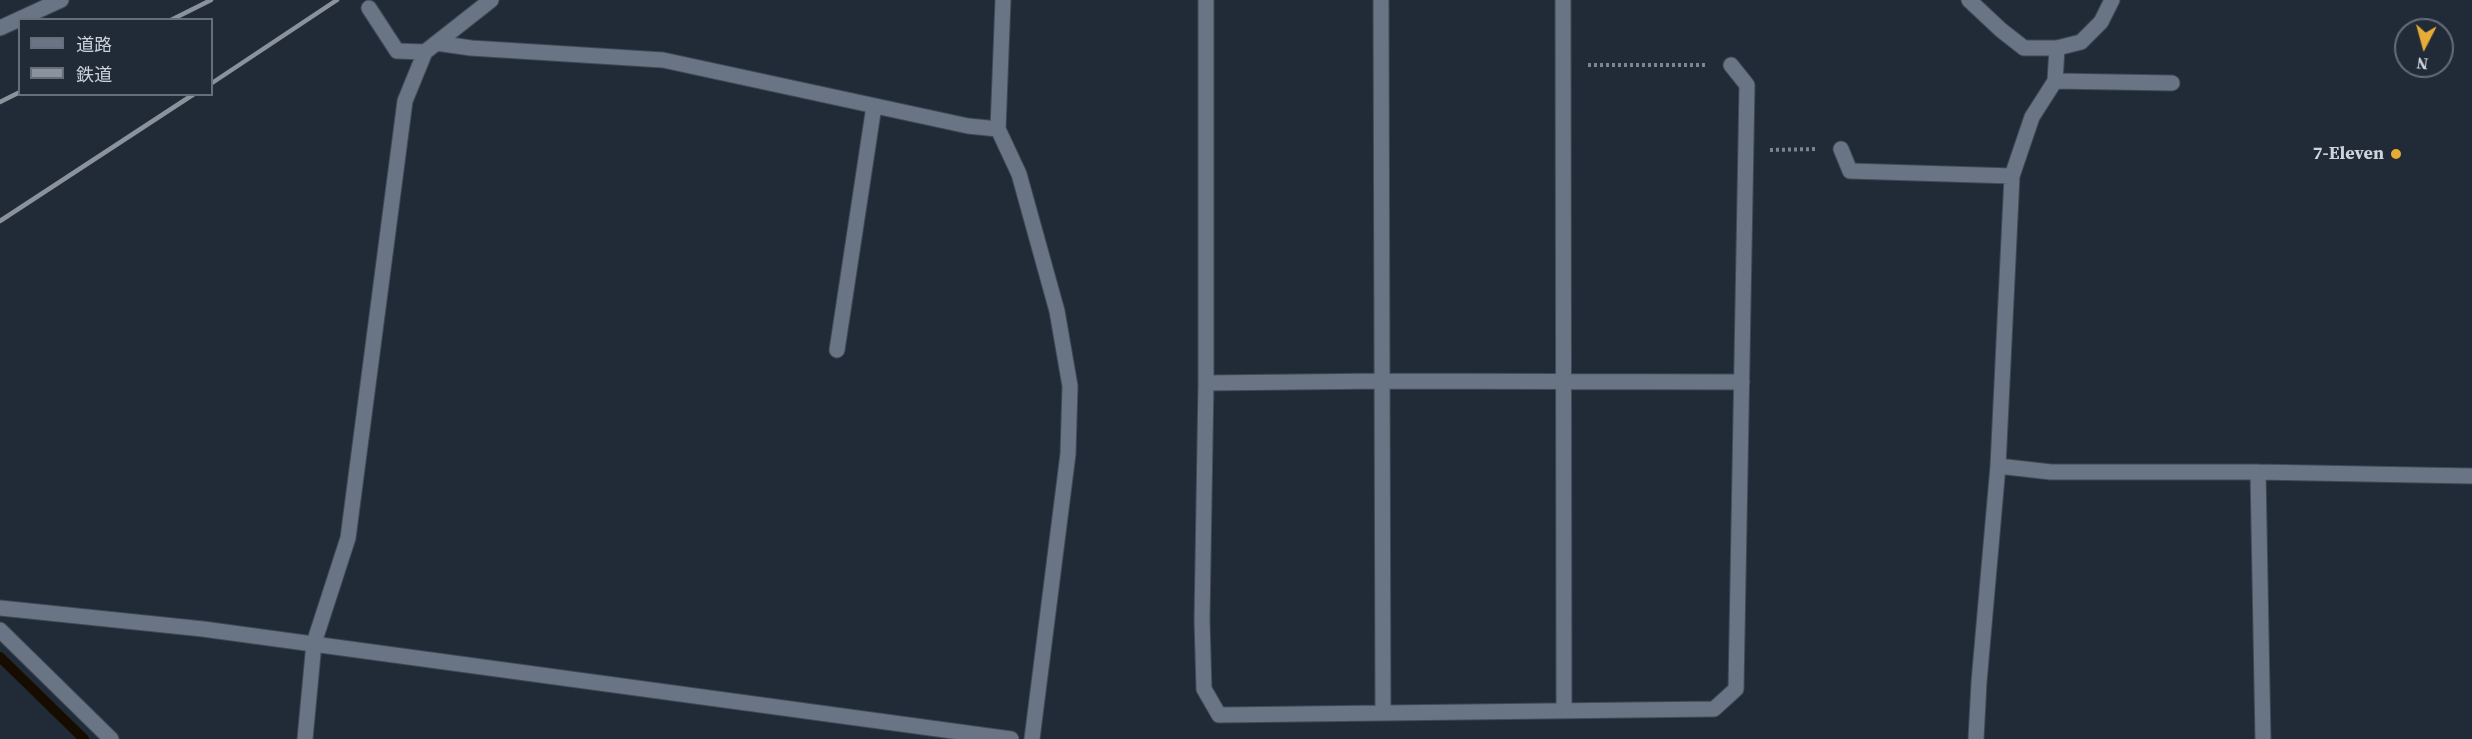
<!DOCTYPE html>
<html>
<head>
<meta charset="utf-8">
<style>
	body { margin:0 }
	#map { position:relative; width:2472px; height:739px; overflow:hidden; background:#212b38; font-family:"Source Serif 4","Noto Sans JP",serif }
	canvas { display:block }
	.legend { position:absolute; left:18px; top:18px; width:195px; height:78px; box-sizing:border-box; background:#212b38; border:2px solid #656e79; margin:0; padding:8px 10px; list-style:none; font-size:18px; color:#ccd3db }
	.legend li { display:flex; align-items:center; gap:12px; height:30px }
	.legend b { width:30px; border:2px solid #656e79 }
	.north { position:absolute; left:2394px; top:18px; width:60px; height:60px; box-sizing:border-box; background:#212b38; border:2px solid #656e79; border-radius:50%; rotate:186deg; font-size:16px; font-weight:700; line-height:24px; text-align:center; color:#ccd3db }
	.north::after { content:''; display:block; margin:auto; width:21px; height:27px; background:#e7ac36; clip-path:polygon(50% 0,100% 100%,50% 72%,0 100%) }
</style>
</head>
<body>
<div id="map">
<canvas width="2472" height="739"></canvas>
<ul class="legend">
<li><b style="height:8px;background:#697584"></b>道路</li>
<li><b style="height:8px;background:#8a929c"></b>鉄道</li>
</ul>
<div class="north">N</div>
</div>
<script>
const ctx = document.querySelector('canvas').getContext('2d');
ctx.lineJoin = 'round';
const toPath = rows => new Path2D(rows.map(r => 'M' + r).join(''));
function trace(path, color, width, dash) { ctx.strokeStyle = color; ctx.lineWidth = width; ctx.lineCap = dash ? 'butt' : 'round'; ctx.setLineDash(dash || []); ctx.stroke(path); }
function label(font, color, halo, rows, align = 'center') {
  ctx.font = font + ' "Source Serif 4",serif'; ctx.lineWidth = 4.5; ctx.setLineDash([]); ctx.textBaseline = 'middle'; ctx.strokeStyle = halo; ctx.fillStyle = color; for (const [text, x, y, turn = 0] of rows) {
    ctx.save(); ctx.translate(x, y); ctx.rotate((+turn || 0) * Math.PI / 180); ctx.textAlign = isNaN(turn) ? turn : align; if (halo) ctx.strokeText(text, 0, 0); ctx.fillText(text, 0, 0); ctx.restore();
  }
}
trace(toPath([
	[0,657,84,739]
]), '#160d00', 10);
const minor = toPath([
	[1003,0,998,129,1019,174,1057,311,1070,386,1068,454,1032,739],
	[1206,0,1206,383,1202,620,1204,689,1219,715,1714,709,1736,689,1747,85,1731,65],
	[1381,0,1383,713],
	[1563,0,1564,711],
	[369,8,397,51,425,52],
	[0,28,61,0],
	[436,43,471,48,663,60,968,126,998,129],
	[2055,81,2172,83],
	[1841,149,1850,171,2012,176],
	[837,350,874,106],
	[1206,383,1383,381,1742,382],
	[1998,466,2051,472,2258,472,2472,476],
	[2258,472,2263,739],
	[0,608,203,629,1011,739],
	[0,630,111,739],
	[305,739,314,643,348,538,405,101,425,52,491,0],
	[1976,739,1979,682,1998,466,2012,176,2032,117,2055,81,2057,48]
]);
const tertiary = toPath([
	[1969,0,2001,30,2024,48,2057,48,2081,42,2101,22,2112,0]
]);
trace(minor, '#404954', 17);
trace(tertiary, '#404954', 17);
trace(toPath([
	[1588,65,1707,65],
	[1770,150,1816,149]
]), '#7c858f', 4, [3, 3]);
trace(minor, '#697584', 15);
trace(tertiary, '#697584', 15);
trace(toPath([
	[171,20,211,0],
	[212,83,337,0],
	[0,102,20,92],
	[0,221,194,94]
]), '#8a929c', 4.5);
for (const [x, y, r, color] of [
	[2396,154,6,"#e7ac36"]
]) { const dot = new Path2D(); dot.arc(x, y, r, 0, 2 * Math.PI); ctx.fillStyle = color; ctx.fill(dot); trace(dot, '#212b38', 2); }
label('bold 18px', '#ccd3db', '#212b38', [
	["7-Eleven",2384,154]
], 'right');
</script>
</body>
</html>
